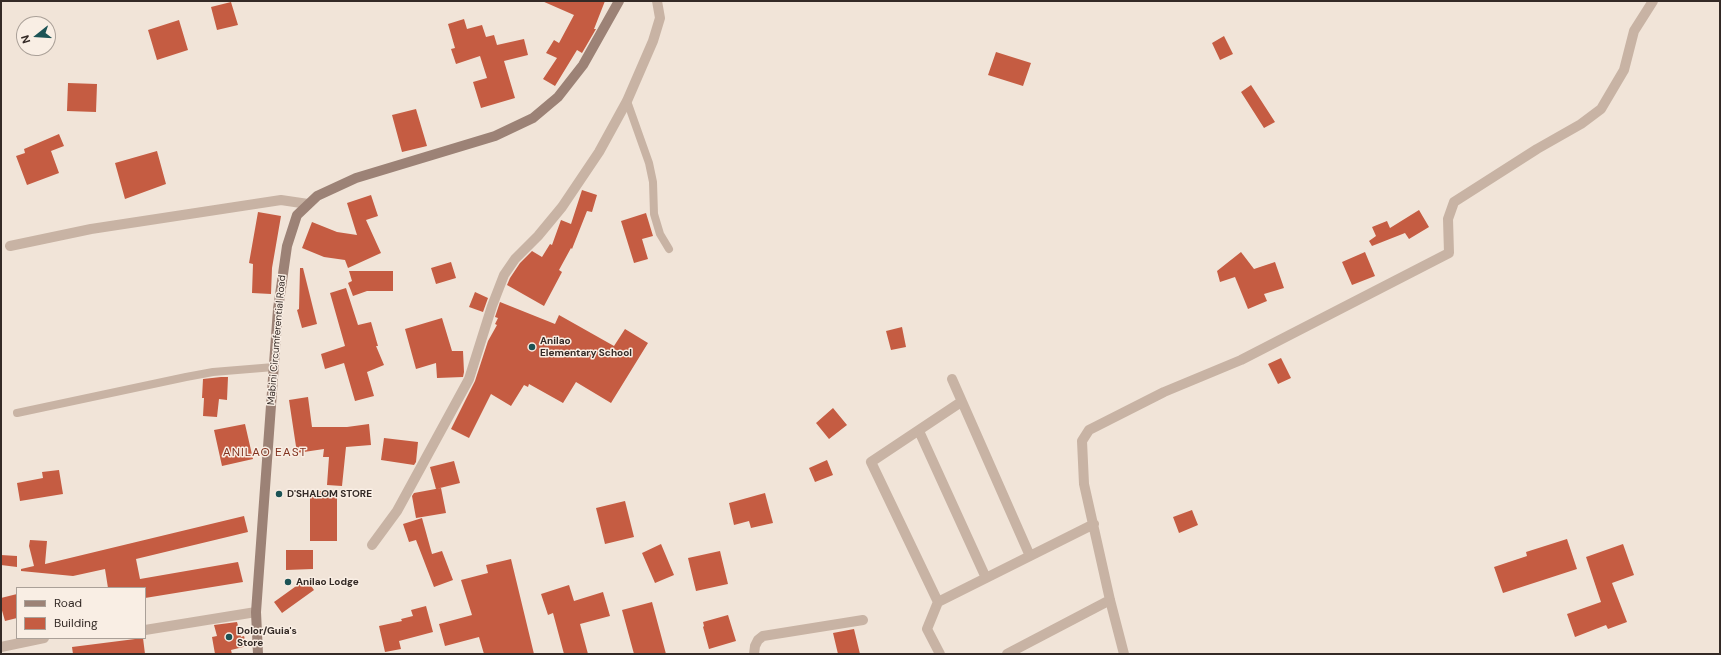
<!DOCTYPE html>
<html>
<head>
<meta charset="utf-8">
<style>
	body { margin:0 }
	#map { position:relative; width:1721px; height:655px; overflow:hidden; background:#f1e4d8; font-family:"DM Sans",sans-serif }
	canvas { display:block }
	.frame { position:absolute; inset:0; border:2px solid #342a26; pointer-events:none }
	.legend { position:absolute; left:16px; top:587px; width:130px; height:52px; box-sizing:border-box; background:#f9eee4; border:1px solid #aaa098; margin:0; padding:5px 7px; list-style:none; font-size:12px; color:#342a26 }
	.legend li { display:flex; align-items:center; gap:8px; height:20px }
	.legend b { width:20px; border:1px solid #aaa098 }
	.north { position:absolute; left:16px; top:16px; width:40px; height:40px; box-sizing:border-box; background:#f9eee4; border:1px solid #aaa098; border-radius:50%; rotate:253deg; font-size:11px; font-weight:700; line-height:16px; text-align:center; color:#342a26 }
	.north::after { content:''; display:block; margin:auto; width:14px; height:18px; background:#1c5355; clip-path:polygon(50% 0,100% 100%,50% 72%,0 100%) }
</style>
</head>
<body>
<div id="map">
<canvas width="1721" height="655"></canvas>
<div class="frame"></div>
<ul class="legend">
<li><b style="height:5px;background:#9c8276"></b>Road</li>
<li><b style="height:11px;background:#c55c42"></b>Building</li>
</ul>
<div class="north">N</div>
</div>
<script>
const ctx = document.querySelector('canvas').getContext('2d');
ctx.lineJoin = 'round';
function fill(path, color) { ctx.fillStyle = color; ctx.fill(path, 'evenodd'); }
const toPath = rows => new Path2D(rows.map(r => 'M' + r).join(''));
function trace(path, color, width, dash) { ctx.strokeStyle = color; ctx.lineWidth = width; ctx.lineCap = dash ? 'butt' : 'round'; ctx.setLineDash(dash || []); ctx.stroke(path); }
function label(font, color, halo, rows, align = 'center') {
  ctx.font = font + ' "DM Sans",sans-serif'; ctx.lineWidth = 3; ctx.setLineDash([]); ctx.textBaseline = 'middle'; ctx.strokeStyle = halo; ctx.fillStyle = color; for (const [text, x, y, turn = 0] of rows) {
    ctx.save(); ctx.translate(x, y); ctx.rotate((+turn || 0) * Math.PI / 180); ctx.textAlign = isNaN(turn) ? turn : align; if (halo) ctx.strokeText(text, 0, 0); ctx.fillText(text, 0, 0); ctx.restore();
  }
}
fill(toPath([
	[542,1,605,1,594,29,596,29,582,53,577,50,555,86,543,79,557,58,546,53,554,40,559,43,574,15],
	[231,2,238,25,217,30,211,7],
	[464,19,467,29,482,25,486,37,494,35,497,45,524,39,528,55,504,61,515,98,481,108,473,82,487,78,480,56,456,64,451,49,455,48,448,24],
	[179,20,188,50,157,60,148,30],
	[1224,36,1233,54,1220,60,1212,43],
	[996,52,1031,63,1023,86,988,75],
	[68,83,97,84,96,112,67,111],
	[1251,85,1275,122,1264,128,1241,92],
	[416,109,427,146,402,152,392,115],
	[59,134,64,146,51,151,59,173,27,185,16,156,25,153,24,149],
	[157,151,166,184,125,199,115,163],
	[582,190,597,195,592,212,587,211,572,249,571,248,559,270,562,272,544,306,507,285,510,278,520,263,532,251,542,257,550,244,552,245,561,220,571,224],
	[371,195,378,216,366,220,381,253,348,268,345,260,324,257,302,248,312,222,337,232,357,235,347,203],
	[1419,210,1429,227,1409,239,1405,233,1372,246,1369,241,1376,236,1372,227,1387,221,1390,228],
	[258,212,281,216,272,268,271,294,252,293,253,264,249,263],
	[646,213,653,236,642,239,648,259,634,263,621,221],
	[1241,252,1254,269,1275,262,1284,288,1264,294,1267,301,1248,309,1235,277,1220,282,1217,271],
	[1365,252,1375,276,1352,285,1342,262],
	[451,262,456,278,436,284,431,268],
	[300,268,303,268,317,324,302,328,297,310,299,309],
	[349,271,393,271,393,291,367,291,353,296,348,283,352,281],
	[346,288,358,325,371,322,378,346,376,346,384,365,367,372,374,396,355,401,344,363,325,369,321,354,345,346,330,293],
	[475,292,488,298,483,312,469,307],
	[500,302,555,324,559,315,614,346,625,329,648,343,611,403,576,382,563,403,529,384,528,387,524,385,511,406,491,394,469,438,451,429,475,381,488,341,497,325,495,324,498,318,495,317],
	[442,318,452,351,463,351,464,372,463,377,437,378,436,363,416,369,405,329],
	[902,327,906,347,891,350,886,331],
	[1281,358,1291,378,1278,384,1268,364],
	[221,377,228,377,227,400,219,399,217,417,203,416,204,398,202,398,203,379],
	[308,397,312,427,347,427,369,424,371,445,346,447,342,486,327,485,329,457,323,457,324,449,297,453,289,400],
	[833,408,847,425,829,439,816,423],
	[245,424,253,459,222,466,214,430],
	[384,438,418,442,416,462,414,465,381,460],
	[827,460,833,475,815,482,809,468],
	[454,461,460,483,436,489,430,467],
	[59,470,63,494,20,501,17,483,43,478,42,472],
	[441,488,446,513,416,518,412,496,414,493],
	[310,491,337,491,337,541,310,541],
	[765,493,773,523,751,528,749,521,734,525,729,503],
	[625,501,634,537,605,544,596,508],
	[1192,510,1198,525,1179,533,1173,517],
	[244,516,248,532,136,559,140,579,238,562,243,582,145,598,145,588,108,588,105,569,73,576,21,571,21,569,34,566,29,546,30,540,47,541,45,564],
	[422,518,432,554,442,551,453,580,434,587,416,540,409,542,403,524],
	[1567,539,1577,569,1503,593,1494,567,1527,556,1526,552],
	[661,544,674,575,655,583,642,553],
	[1623,544,1634,575,1612,583,1627,622,1608,629,1606,625,1575,637,1567,614,1601,602,1586,557],
	[286,550,313,550,313,569,286,570],
	[720,551,728,584,696,591,688,558],
	[1,555,17,556,17,567,1,565],
	[511,559,534,654,484,654,479,637,445,646,439,624,472,615,461,580,488,573,486,565],
	[306,579,314,590,282,613,274,602],
	[569,585,574,601,603,592,610,616,580,624,588,654,564,654,553,613,548,615,541,594],
	[17,594,17,618,5,621,1,607,1,598],
	[652,602,666,654,634,654,622,610],
	[426,606,433,632,399,641,401,649,385,652,379,626,402,621,401,619,413,616,411,610],
	[728,615,736,641,709,649,703,627,704,626,703,622],
	[237,622,241,637,244,636,247,646,231,650,232,654,215,654,212,637,217,636,214,625],
	[854,629,860,654,838,654,833,633],
	[143,638,145,654,73,654,72,647]
]), '#c55c42');
trace(toPath([
	[627,101,649,163,653,182,654,214,660,234,669,249],
	[17,413,186,377,213,372,274,367]
]), '#c8b3a4', 8);
trace(toPath([
	[10,246,91,229,281,200,308,204],
	[952,379,1030,556],
	[919,431,986,578],
	[372,545,397,511,469,379,492,306,504,275,515,259,538,236,562,207,599,152,627,101,653,41,660,18,657,1],
	[938,602,1094,524],
	[145,630,256,612],
	[1,647,44,638],
	[754,654,755,646,758,640,763,636,863,620],
	[940,654,927,629,938,602,871,462,961,402],
	[1007,654,1110,600],
	[1124,654,1110,600,1084,484,1082,441,1089,430,1164,392,1241,360,1449,253,1448,219,1454,202,1537,149,1581,124,1601,109,1624,70,1634,31,1653,1]
]), '#c8b3a4', 10);
trace(toPath([
	[258,654,256,612,278,309,287,246,297,215,317,196,356,178,495,136,533,118,558,97,583,65,619,1]
]), '#9c8276', 10);
for (const [x, y, r, color] of [
	[532,347,4,"#1c5355"],
	[279,494,4,"#1c5355"],
	[288,582,4,"#1c5355"],
	[229,637,4,"#1c5355"]
]) { const dot = new Path2D(); dot.arc(x, y, r, 0, 2 * Math.PI); ctx.fillStyle = color; ctx.fill(dot); trace(dot, '#f9eee4', 1.5); }
label('10px', '#342a26', '#f9eee4', [
	["Mabini Circumferential Road",277,340,-85]
]);
label('bold 10px', '#342a26', '#f9eee4', [
	["Anilao",540,341],
	["Elementary School",540,353],
	["D'SHALOM STORE",287,494],
	["Anilao Lodge",296,582],
	["Dolor/Guia's",237,631],
	["Store",237,643]
], 'left');
ctx.letterSpacing = '1px';
label('12px', '#823320', '#f9eee4', [
	["ANILAO EAST",265,453]
]);
ctx.letterSpacing = '0px';
</script>
</body>
</html>
